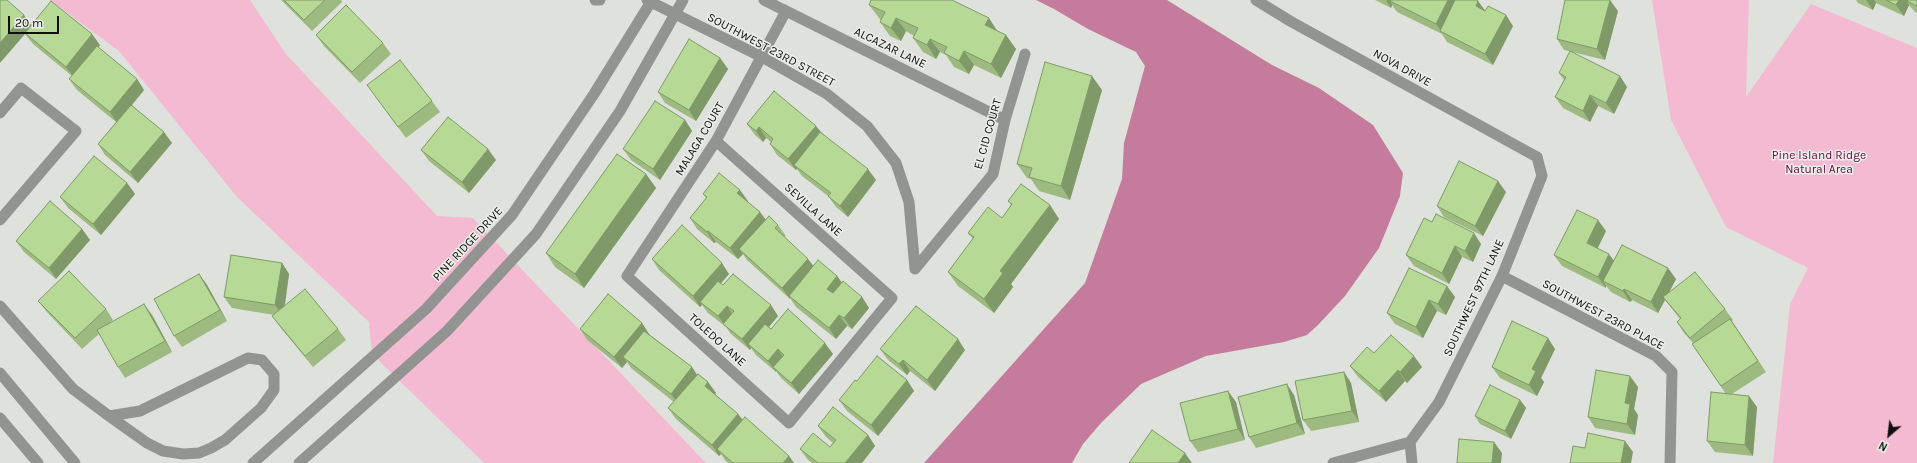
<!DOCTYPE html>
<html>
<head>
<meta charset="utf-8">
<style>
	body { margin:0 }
	#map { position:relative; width:1917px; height:463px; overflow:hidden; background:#dfe2dc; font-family:Karla,sans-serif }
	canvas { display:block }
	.north { position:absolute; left:1869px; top:415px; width:40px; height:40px; -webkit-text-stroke:3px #ecefe9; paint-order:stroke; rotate:208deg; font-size:11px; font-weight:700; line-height:16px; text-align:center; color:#0f100e }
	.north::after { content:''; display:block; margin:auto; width:14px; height:18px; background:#0f100e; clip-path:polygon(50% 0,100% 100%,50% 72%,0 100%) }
	.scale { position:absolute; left:8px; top:16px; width:51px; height:18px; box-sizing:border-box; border:2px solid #0f100e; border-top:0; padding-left:5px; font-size:12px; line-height:14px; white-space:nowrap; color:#0f100e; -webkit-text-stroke:3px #ecefe9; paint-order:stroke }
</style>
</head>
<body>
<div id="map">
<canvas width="1917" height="463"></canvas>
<div class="north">N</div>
<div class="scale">20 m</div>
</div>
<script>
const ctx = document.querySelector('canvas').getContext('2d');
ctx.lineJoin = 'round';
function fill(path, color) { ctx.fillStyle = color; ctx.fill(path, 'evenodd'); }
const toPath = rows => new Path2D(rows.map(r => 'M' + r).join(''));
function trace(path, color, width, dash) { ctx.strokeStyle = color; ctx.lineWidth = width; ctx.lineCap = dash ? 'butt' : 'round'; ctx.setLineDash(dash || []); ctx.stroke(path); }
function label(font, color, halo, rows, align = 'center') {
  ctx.font = font + ' Karla,sans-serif'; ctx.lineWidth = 3; ctx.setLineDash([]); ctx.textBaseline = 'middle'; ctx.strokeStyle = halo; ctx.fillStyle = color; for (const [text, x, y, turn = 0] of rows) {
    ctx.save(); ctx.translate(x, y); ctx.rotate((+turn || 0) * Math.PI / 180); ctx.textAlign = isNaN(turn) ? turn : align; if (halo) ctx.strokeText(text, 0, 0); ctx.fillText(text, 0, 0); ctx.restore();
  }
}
fill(toPath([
	[50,0,250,0,286,54,437,216,473,218,706,463,484,463,372,354,369,322,237,197,119,51],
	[1652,0,1749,0,1746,97,1811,4,1917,48,1917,463,1773,463,1790,304,1808,268,1726,227,1671,120]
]), '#f4bad2');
fill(toPath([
	[1036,0,1167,0,1272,65,1319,88,1373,125,1403,173,1400,196,1379,248,1345,296,1318,325,1307,335,1284,342,1206,356,1141,384,1101,423,1083,444,1072,463,924,463,1085,283,1122,179,1124,143,1145,66,1136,52,1088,29,1054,9]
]), '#c57b9b');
trace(toPath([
	[595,0,600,0],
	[647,0,762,57,827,94,867,126,896,163,909,202,915,269],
	[764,0,1005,120],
	[0,113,21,88,76,131,0,220],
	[716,141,892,298,789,423,627,276,716,141,786,11],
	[915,269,993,174,1005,120,1025,54],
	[1502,276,1656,356,1672,372,1670,463],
	[0,306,73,389,109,416,147,443,163,451,183,454,199,453,211,448,225,440,261,408,274,390,274,374,262,360,248,358,140,411,109,416],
	[0,373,75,463],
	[0,418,38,463],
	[1410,442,1439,402,1502,276,1542,176,1537,157],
	[1410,442,1412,463],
	[1333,463,1410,442]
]), '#929491', 11);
trace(toPath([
	[1256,0,1290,21,1537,157],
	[253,463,426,309,512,215,594,94,652,0],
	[299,463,447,331,536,234,620,111,683,0]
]), '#929491', 11);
fill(toPath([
	[281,0,341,0,342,2,312,31],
	[1375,0,1476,0,1478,1,1485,11,1513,26,1493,65,1447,42,1442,34,1397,12,1392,5,1391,8],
	[1856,0,1917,0,1917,13,1915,12,1909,5,1904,16,1876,3,1873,10,1858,3],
	[869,5,997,31,1016,49,1001,78,974,65,969,74,954,67,946,55,940,52,936,59,923,52,913,38,914,36,906,31,901,41,890,36,880,22,881,20,879,18],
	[1618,11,1605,60,1564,50,1557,39],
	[24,15,31,25,100,45,98,47,137,79,144,90,132,105,172,143,138,183,105,155,98,144,116,122,77,90,69,79,72,76,33,44,25,34],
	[316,35,383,43,391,54,360,83,324,46],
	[720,58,728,69,696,121,665,103,658,92],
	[1559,73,1627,87,1614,114,1598,106,1590,122,1563,108,1555,97,1564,80],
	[367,85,432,101,440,112,406,138],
	[1102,90,1070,200,1039,191,1031,179,1027,178,1017,164],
	[685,120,692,131,660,180,631,160,623,149],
	[747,124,816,126,823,135,876,180,848,217,836,207,828,196,802,176,797,169,796,170,777,155,770,144,771,142,766,138,763,142,755,135],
	[421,150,496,160,469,193,429,161],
	[646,174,656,188,584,288,555,267,546,253],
	[127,183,135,194,101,235,68,208,60,197],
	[1506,192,1483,236,1444,217,1437,206],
	[703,194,748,201,747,202,760,212,766,220,778,225,786,236,784,237,813,266,837,276,842,283,862,297,869,308,852,329,847,326,836,339,796,307,790,298,790,299,747,260,743,254,738,259,716,242,714,243,697,229,690,218,706,198],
	[1008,201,1050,205,1059,219,1011,284,1013,287,994,313,958,286,948,272,973,239,968,233,1002,218,1011,205],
	[1424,218,1481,244,1473,262,1462,257,1449,284,1414,266,1406,255],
	[82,229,90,240,56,279,24,252,16,241],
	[1606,231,1597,248,1614,261,1676,279,1669,293,1725,309,1733,320,1732,321,1766,372,1732,394,1757,407,1753,456,1715,452,1707,441,1726,394,1692,344,1693,343,1684,333,1677,322,1680,319,1665,300,1658,313,1632,300,1630,302,1611,292,1606,286,1606,288,1562,266,1554,255],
	[652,259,729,274,721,283,723,285,778,316,769,327,771,329,833,354,799,394,781,378,776,371,776,372,756,355,751,348,750,350,731,334,726,327,708,313,702,305,700,307,659,270],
	[282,263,289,274,285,306,338,329,346,340,313,367,280,327,272,316,274,315,232,308,224,297],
	[1409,268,1455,297,1446,315,1437,311,1423,338,1395,324,1387,313],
	[199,274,207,285,227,321,182,347,174,336],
	[38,301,106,309,113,320,110,323,152,315,172,352,125,378,118,367,99,334,82,349,46,311],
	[642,323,649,334,692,367,697,375,708,382,716,393,715,394,738,414,743,420,789,456,794,463,728,463,725,460,721,454,719,456,676,419,668,408,674,402,631,368,627,362,622,368,587,340,580,329],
	[880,349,965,350,935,391,910,371,907,375,888,360],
	[1555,349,1541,378,1544,382,1537,396,1500,378,1492,367],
	[1374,353,1422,367,1407,383,1405,381,1386,402,1358,377,1350,366],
	[1344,372,1351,383,1359,422,1311,431,1303,420],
	[907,380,914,391,878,436,847,411,839,400,857,381],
	[1638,387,1634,409,1638,415,1635,435,1595,428,1588,417],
	[1294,395,1305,434,1256,448,1249,437],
	[1520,400,1526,408,1511,439,1480,424,1475,416],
	[1236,402,1245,440,1198,452,1190,441],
	[818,426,868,435,875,446,862,463,812,463,808,460,800,449,830,447,833,443,826,437]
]), '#9dbb80');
fill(toPath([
	[1386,0,1395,0,1390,1,1392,5,1391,8],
	[1448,0,1461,0,1441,31,1436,24],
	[1610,0,1618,11,1605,60,1597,49],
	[1866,0,1874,0,1876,3,1873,10],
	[1899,0,1912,0,1907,1,1909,5,1904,16,1896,5],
	[1478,1,1486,12,1476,6],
	[24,15,32,26,0,63,0,43],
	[1506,15,1513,26,1493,65,1485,54],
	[896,18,906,31,901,41,891,28],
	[989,18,998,32,985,25],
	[92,34,100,45,74,78,66,67],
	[1006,35,1016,49,1001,78,991,64],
	[930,39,940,52,936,59,927,45],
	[964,51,974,65,969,74,959,61],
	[720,58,728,69,696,121,689,110],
	[1092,76,1102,90,1070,200,1061,186],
	[1620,76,1627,87,1614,114,1606,103],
	[137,79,144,90,117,123,110,112],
	[1590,95,1598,106,1590,122,1583,111],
	[685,120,692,131,660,180,653,169],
	[816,126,824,136,794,165,797,169,796,170,788,159],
	[759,127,766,138,763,142,756,131],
	[164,132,172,143,138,183,130,172],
	[488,149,496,160,469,193,462,182],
	[868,169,876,180,848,217,840,206],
	[646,174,656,188,584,288,575,274],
	[1498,181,1506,192,1483,236,1475,226],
	[127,183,135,194,101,235,93,224],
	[740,190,748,201,745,204,737,193],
	[1050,205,1059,219,1011,284,1013,287,994,313,984,299,1000,271],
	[760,212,768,223,739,249,743,254,738,259,730,248],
	[1598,220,1606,231,1595,254,1587,243],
	[82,229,90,240,56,279,49,268],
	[708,231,716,242,714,243,707,232],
	[1474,233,1481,244,1473,262,1465,251],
	[1455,246,1462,257,1449,284,1442,273],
	[1609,254,1617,265,1603,281,1606,286,1606,288,1598,277],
	[808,259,816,269,789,296,790,298,790,299,782,288],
	[282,263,289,274,283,316,275,305],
	[722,263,729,274,703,304,700,302,702,305,700,307,693,296],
	[1668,268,1676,279,1658,313,1651,302],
	[199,274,207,285,227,321,220,310],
	[837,276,845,287,835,300,827,289],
	[1447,286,1455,297,1446,315,1438,304],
	[1624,289,1632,300,1630,302,1623,291],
	[862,297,869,308,852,329,844,318],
	[1429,300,1437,311,1423,338,1416,327],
	[144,304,152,315,172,352,165,341],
	[771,305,778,316,752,347,748,344,751,348,750,350,742,339],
	[727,306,734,317,723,324,726,327,718,316],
	[839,315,847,326,836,339,829,328],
	[642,323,649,334,628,361,623,357,627,362,622,368,614,357],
	[1548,338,1555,349,1541,378,1544,382,1537,396,1529,385,1532,369],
	[958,339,965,350,935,391,927,380],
	[825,343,833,354,799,394,791,383],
	[778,349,785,360,773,367,776,371,776,372,768,361],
	[1414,356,1422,367,1407,383,1400,372],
	[903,360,910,371,907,375,899,364],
	[692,367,699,378,679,405,671,394],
	[1398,370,1405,381,1386,402,1379,391],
	[1344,372,1351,383,1359,422,1352,411],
	[1630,376,1638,387,1634,409,1638,415,1635,435,1627,424,1625,403],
	[907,380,914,391,878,436,871,425],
	[708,382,716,393,713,397,705,386],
	[1287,384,1294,395,1305,434,1297,423],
	[1228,391,1236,402,1245,440,1238,429],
	[1749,396,1757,407,1753,456,1745,445],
	[1520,400,1526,408,1511,439,1505,431],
	[738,414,746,425,717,449,721,454,719,456,712,445],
	[868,435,875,446,862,463,845,463],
	[1625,441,1633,452,1631,463,1621,463],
	[1494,442,1502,453,1501,463,1492,463],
	[1185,453,1192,463,1178,463],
	[789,456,794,463,783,463]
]), '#7f9968');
const building = toPath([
	[0,0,7,0,24,15,0,43,0,0],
	[284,0,325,0,304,20,284,0],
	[871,0,952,0,989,18,985,25,1006,35,991,64,964,51,959,61,944,53,947,47,930,39,927,45,913,38,918,28,896,18,891,28,880,22,885,12,869,5,871,0],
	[1390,0,1448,0,1436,24,1390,1,1390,0],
	[1455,0,1476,0,1478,1,1476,6,1485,11,1488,6,1506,15,1485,54,1440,31,1455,0],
	[1565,0,1610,0,1597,49,1557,39,1565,0],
	[1886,0,1899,0,1896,5,1886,0],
	[1908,0,1917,0,1917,6,1907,1,1908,0],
	[51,1,92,34,66,67,25,33,51,1],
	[346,5,383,43,352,72,316,35,346,5],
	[689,39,720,58,689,110,658,92,689,39],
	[97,46,137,79,110,112,69,79,97,46],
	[1570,51,1620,76,1606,103,1590,95,1583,111,1555,97,1566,77,1559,73,1570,51],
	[400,60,432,101,398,127,367,85,400,60],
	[1045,62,1092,76,1061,186,1029,177,1032,168,1017,164,1045,62],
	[774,91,816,126,788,159,770,144,773,139,759,127,756,131,747,124,774,91],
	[655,101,685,120,653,169,623,149,655,101],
	[131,105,164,132,130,172,98,144,131,105],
	[448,117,488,149,462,182,421,150,448,117],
	[820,132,868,169,840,206,828,196,831,193,794,165,820,132],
	[617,154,646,174,575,274,546,253,617,154],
	[94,156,127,183,93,224,60,197,94,156],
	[1459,161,1498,181,1475,226,1437,206,1459,161],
	[719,173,740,190,737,193,760,212,730,248,708,231,707,232,690,218,707,197,703,194,719,173],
	[1021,184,1050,205,1000,271,1003,273,984,299,948,272,974,237,968,233,988,207,1002,218,1012,204,1008,201,1021,184],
	[50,201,82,229,49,268,16,241,50,201],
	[1577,210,1598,220,1587,243,1609,254,1598,277,1554,255,1577,210],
	[1436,214,1474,233,1465,251,1455,246,1442,273,1406,255,1424,218,1432,222,1436,214],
	[769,216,778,225,775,228,808,259,782,288,739,249,769,216],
	[682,225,722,263,693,296,652,259,682,225],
	[1622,245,1668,268,1651,302,1624,289,1623,291,1603,281,1622,245],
	[231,255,282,263,275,305,224,297,231,255],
	[818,260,837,276,827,289,833,293,843,281,862,297,844,318,839,315,829,328,789,296,818,260],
	[1409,268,1447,286,1438,304,1429,300,1416,327,1387,313,1409,268],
	[69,271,106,309,75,338,38,301,69,271],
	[1695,272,1725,309,1690,338,1677,322,1681,318,1663,297,1695,272],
	[199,274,220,310,174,336,154,299,199,274],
	[733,274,771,305,742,339,723,324,734,311,727,306,718,316,700,302,718,281,723,285,733,274],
	[305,289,338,329,305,356,272,316,305,289],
	[608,294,642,323,614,357,580,329,608,294],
	[144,304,165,341,118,367,97,330,144,304],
	[916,306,958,339,927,380,903,360,899,364,880,349,916,306],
	[788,309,825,343,791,383,773,367,784,355,778,349,768,361,748,344,765,324,771,329,788,309],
	[1730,319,1758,361,1721,386,1692,344,1730,319],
	[1512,321,1548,338,1532,369,1536,371,1529,385,1492,367,1512,321],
	[644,331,692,367,671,394,623,357,644,331],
	[1391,335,1414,356,1400,372,1398,370,1379,391,1350,366,1367,347,1374,353,1391,335],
	[877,356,907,380,871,425,839,400,855,380,857,381,877,356],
	[1596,370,1630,376,1625,403,1630,404,1627,424,1588,417,1596,370],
	[1344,372,1352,411,1303,420,1295,381,1344,372],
	[698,374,708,382,705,386,738,414,712,445,668,408,698,374],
	[1287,384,1297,423,1249,437,1238,397,1287,384],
	[1490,385,1520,400,1505,431,1475,416,1490,385],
	[1228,391,1238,429,1190,441,1180,403,1228,391],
	[1711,392,1749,396,1745,445,1707,441,1711,392],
	[833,407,868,435,845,463,818,463,800,449,813,433,830,447,836,440,818,426,833,407],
	[745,417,789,456,783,463,733,463,717,449,745,417],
	[1152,430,1185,453,1178,463,1129,463,1152,430],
	[1588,433,1625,441,1621,463,1570,463,1573,446,1585,448,1588,433],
	[1459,439,1494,442,1492,463,1457,463,1459,439]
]);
fill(building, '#b6da95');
trace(building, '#7f9968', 1);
label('12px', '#0f100e', '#ecefe9', [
	["ALCAZAR LANE",890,48,26],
	["SOUTHWEST 23RD STREET",771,50,28],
	["NOVA DRIVE",1402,68,29],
	["EL CID COURT",988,134,-74],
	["MALAGA COURT",700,139,-59],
	["SEVILLA LANE",813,210,42],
	["PINE RIDGE DRIVE",468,244,-47],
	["SOUTHWEST 97TH LANE",1474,298,-65],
	["SOUTHWEST 23RD PLACE",1603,315,28],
	["TOLEDO LANE",717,340,42]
]);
label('12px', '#64093d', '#ecefe9', [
	["Pine Island Ridge",1819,156],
	["Natural Area",1819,170]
]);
</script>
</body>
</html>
